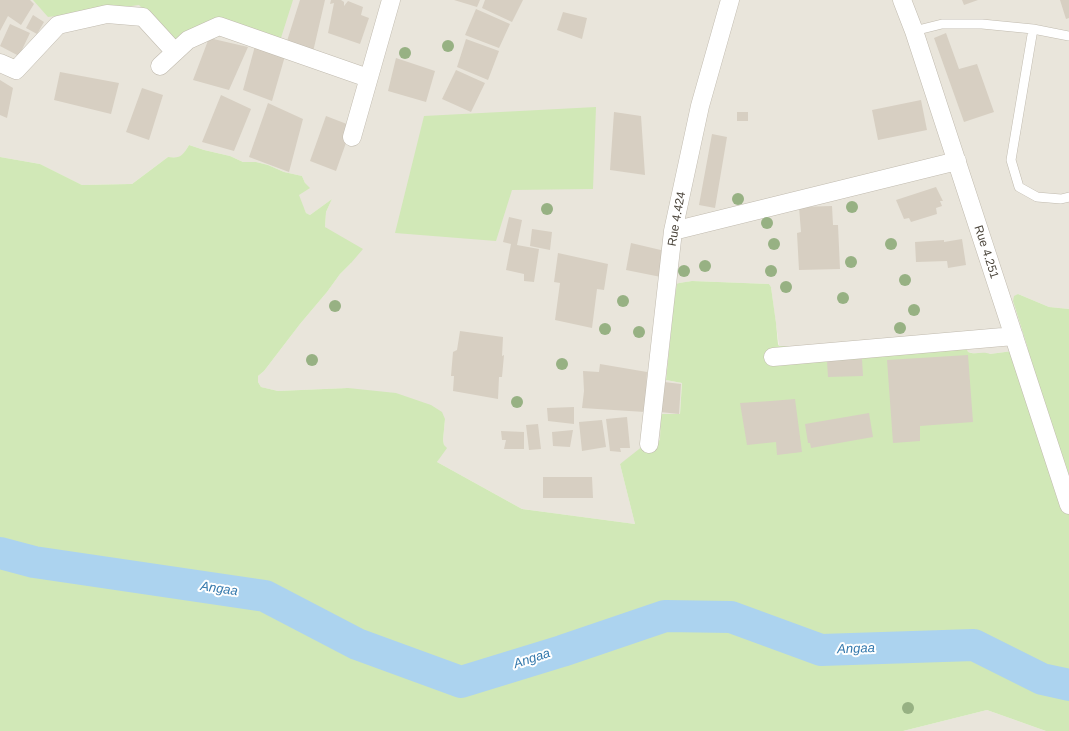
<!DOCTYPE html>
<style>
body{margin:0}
canvas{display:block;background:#f6f3ec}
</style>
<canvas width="1069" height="731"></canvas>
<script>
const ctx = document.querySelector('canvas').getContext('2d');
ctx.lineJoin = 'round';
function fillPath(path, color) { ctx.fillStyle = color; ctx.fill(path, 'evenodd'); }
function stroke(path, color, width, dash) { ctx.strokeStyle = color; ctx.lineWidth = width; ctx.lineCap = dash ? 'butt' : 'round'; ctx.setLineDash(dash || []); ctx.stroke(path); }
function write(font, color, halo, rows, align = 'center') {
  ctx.font = font + ' Helvetica,sans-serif'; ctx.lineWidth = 4; ctx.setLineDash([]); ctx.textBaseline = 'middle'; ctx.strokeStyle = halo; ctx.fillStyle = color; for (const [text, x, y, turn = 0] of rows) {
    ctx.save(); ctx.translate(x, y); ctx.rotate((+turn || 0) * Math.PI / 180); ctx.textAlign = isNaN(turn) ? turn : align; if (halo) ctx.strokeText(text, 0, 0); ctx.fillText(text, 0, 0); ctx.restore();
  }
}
fillPath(new Path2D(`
 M0,0H1069V309L1049,307L1018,294L1013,301L1028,349L990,354L987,353H972L968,352L966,347L779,346L771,287L769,284L692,281L679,283L672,324L666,380L682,383L680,414H661V440L653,442L620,464L635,524L522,509L437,462L444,445L443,440L445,419L348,388L278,391L261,387L258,382V376L264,371L300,324L327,292L340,274L351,263L325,227L326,212L332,199L310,215L306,213L298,195L305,183L302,176L284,172L268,165L256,162H243L230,156L204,150L189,145L183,155L177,158L168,157L132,184L82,185L40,164L0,157Z
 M987,710L1046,731H903Z`), '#e9e5db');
fillPath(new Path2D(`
 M33,0H293L280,41L222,18L174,40L139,5L48,17Z
 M596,107L593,189L512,190L496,241L395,233L424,116Z
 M189,145L204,150L230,156L243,162H256L268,165L284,172L302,176L305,183L310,188L299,195L306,213L310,215L332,199L326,212L325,227L363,249L351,263L340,274L327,292L300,324L264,371L258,376V382L261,387L278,391L348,388L396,393L431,405L442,412L445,419L443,440L444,445L447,448L437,462L522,509L635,524L620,464L643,446L660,440L661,414H680L682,383L666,380L674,302L677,284L679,283L692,281L769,284L771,287L776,323L778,344L779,346L966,347L968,352C975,355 983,351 990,354L1028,349L1013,301L1014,296L1018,294L1049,307L1069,309V731H1046L987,710L903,731H0V157L40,164L82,185L132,184L168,157C181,159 183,155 189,145Z`), '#d1e8b7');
stroke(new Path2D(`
 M0,553L34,562L265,596L357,644L461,682L562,651L665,616L731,617L821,650L974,645L1042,679L1069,685`), '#acd3ef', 32);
fillPath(new Path2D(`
 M0,0H30L34,4L21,25L8,16L0,31Z
 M300,0H325L313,52L287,41Z
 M331,0H341L344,2V6L348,1L363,7L361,15L369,18L360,44L328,33L334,3L330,4Z
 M454,0H480L477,7Z
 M485,0H523L512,22L482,8Z
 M962,0H978L964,5Z
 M1060,0H1069V18L1066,19Z
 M476,9L510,24L499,48L465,35Z
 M563,12L587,18L582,39L557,30Z
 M33,15L44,22L37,34L26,28Z
 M10,24L30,33L19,56L0,46Z
 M946,33L959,69L977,64L994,112L964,122L934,38Z
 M209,38L248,47L229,90L193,80Z
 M466,39L499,51L488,80L457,67Z
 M255,46L285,56L272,101L243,90Z
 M396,58L435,71L426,102L388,91Z
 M456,70L485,83L471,112L442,99Z
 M60,72L119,83L111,114L54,100Z
 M0,80L13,88L7,118L0,115Z
 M142,88L163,95L149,140L126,132Z
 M221,95L251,109L234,151L202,142Z
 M921,100L927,130L878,140L872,110Z
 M268,103L303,119L289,172L249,157Z
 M614,112L641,116L645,175L610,170Z
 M737,112H748V121H737Z
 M326,116L352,126L336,171L310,161Z
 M712,134L727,137L715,208L699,205Z
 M936,187L943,201H940L942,206L936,208L937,214L911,222L909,218L904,219L896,200Z
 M832,206L833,225H838L840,269L799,270L797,233L801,232L799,207Z
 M509,217L522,220L517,245L539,249L534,282L524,281V274L506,270L511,244L503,242Z
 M532,229L552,232L550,250L530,246Z
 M962,239L966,265L948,268L947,261L916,262L915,242L944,240V242Z
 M631,243L665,251L661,277L626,270Z
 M558,253L608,264L604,290L597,289L592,328L555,320L560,283L554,282Z
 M460,331L503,337L502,356L504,355L502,377H499L498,399L453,391L454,376H451L453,352L457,350Z
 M968,355L973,422L920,426V441L893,443L887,360Z
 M862,359L863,376L828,377L827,361Z
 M600,364L647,372L645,412L582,408L584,391L583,371L599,372Z
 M664,382L681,384L679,414L660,412Z
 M795,399L802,452L777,455L776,442L747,445L740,403L771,401Z
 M574,407V424L548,421L547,408Z
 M869,413L873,437L811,448L810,443H808L805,424Z
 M627,417L630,448H620L621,452L610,451L606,419Z
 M602,420L606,447L582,451L579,422Z
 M538,424L541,449L529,450L526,425Z
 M573,430L570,447L553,446L552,432Z
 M501,431L524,432V449H504L506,440H502Z
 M543,477H592L593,498H543Z`), '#d7cfc2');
const lane = new Path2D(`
 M1033,29L1011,160L1019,187L1037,197L1061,199L1069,197
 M914,31L942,24H982L1033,29L1069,36`);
const street = new Path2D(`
 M902,0L914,31L1069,505
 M0,63L16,70L58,25L107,14L143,17L175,52
 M160,66L188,40L219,26L368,78
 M352,137L391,0
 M673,231L957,161
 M773,357L1014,336
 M649,444L673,231L700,106L730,0`);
stroke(lane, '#c1bbaf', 10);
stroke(street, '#c1bbaf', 19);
stroke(lane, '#fff', 9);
stroke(street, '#fff', 18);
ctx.fillStyle = '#97b183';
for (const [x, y] of [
 [448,46],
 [405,53],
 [738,199],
 [852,207],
 [547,209],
 [767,223],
 [774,244],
 [891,244],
 [851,262],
 [705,266],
 [684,271],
 [771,271],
 [905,280],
 [786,287],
 [843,298],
 [623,301],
 [335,306],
 [914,310],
 [900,328],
 [605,329],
 [639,332],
 [312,360],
 [562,364],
 [517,402],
 [908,708]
]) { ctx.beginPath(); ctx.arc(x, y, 6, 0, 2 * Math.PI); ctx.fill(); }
write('12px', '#4a443a', '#fff', [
 ["Rue 4.424",677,219,-80],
 ["Rue 4.251",986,252,72]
]);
write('italic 13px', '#3378ac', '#fff', [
 ["Angaa",219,589,8],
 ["Angaa",856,649,-2],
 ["Angaa",532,659,-18]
]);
</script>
